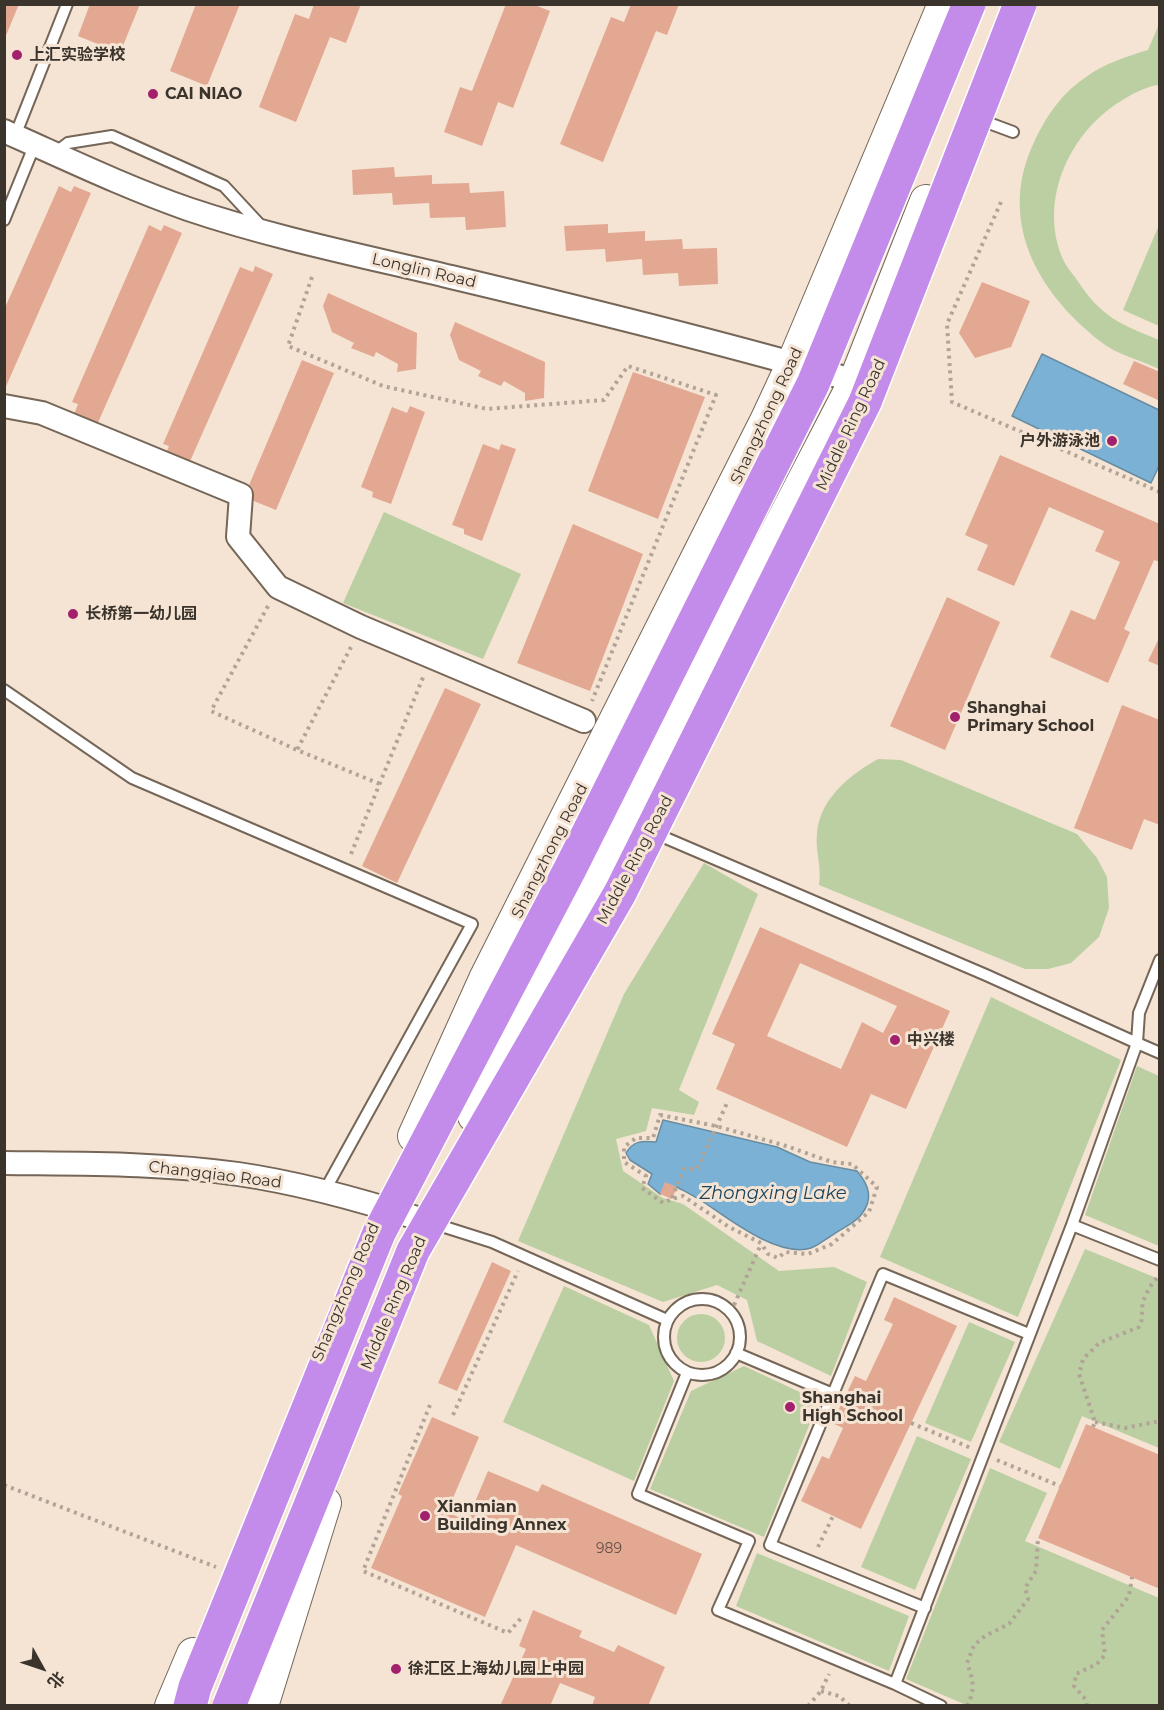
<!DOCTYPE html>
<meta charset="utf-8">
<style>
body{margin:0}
#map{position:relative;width:1164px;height:1710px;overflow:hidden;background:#f5e4d3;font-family:Montserrat,"Noto Sans SC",sans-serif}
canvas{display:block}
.frame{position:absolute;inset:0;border:6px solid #3a342d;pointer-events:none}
.north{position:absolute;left:12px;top:1638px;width:60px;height:60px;-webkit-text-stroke:4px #f5e4d3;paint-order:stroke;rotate:130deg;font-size:16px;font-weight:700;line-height:24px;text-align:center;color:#3a342d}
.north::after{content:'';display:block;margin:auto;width:21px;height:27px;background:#3a342d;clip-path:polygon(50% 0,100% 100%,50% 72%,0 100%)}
</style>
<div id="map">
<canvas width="1164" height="1710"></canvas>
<div class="frame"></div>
<div class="north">北</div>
</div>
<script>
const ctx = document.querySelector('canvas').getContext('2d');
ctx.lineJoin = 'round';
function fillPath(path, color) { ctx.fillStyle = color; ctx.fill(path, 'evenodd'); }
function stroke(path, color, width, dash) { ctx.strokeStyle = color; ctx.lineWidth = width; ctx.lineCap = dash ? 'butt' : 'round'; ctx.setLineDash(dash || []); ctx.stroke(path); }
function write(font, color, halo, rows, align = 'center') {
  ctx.font = font + ' Montserrat,"Noto Sans SC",sans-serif'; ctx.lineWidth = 6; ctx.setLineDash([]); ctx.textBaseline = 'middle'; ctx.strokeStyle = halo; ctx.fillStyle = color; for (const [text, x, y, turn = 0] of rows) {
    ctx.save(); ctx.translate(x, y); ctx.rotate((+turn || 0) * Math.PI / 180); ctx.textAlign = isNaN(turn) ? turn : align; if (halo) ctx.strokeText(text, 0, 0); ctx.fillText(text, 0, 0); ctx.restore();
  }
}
fillPath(new Path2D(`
 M1159,24V85C1148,86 1136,92 1126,98C1072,128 1038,197 1062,257C1065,265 1072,273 1077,280C1101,317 1120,324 1159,340V369C1142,361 1116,354 1101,342C1037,292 996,220 1035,140C1047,115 1062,93 1086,77C1103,64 1128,56 1148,50Z
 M1159,225L1160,326H1159L1123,310Z
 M384,512L521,574L483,659L343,603Z
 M878,759L901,760L1077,834L1097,858L1107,877L1109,908L1099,937L1071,963L1048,969H1025L819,885C822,865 815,852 817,833C820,798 851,774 878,759Z
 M704,863L758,894L679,1090L699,1102L694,1115L652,1108L646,1131L616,1139L623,1171L663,1198L683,1204L779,1271L834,1267L867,1282L831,1376L757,1341L747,1300L717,1285L663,1302L518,1241L624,994Z
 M991,997L1121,1060L1018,1317L880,1257Z
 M1137,1066L1159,1076V1246L1085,1215Z
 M1085,1249L1159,1279V1448L1082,1416L1060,1469L999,1442Z
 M564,1286L649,1325L674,1381L634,1481L503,1422Z
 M677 1338a24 24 0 1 1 48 0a24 24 0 1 1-48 0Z
 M969,1322L1015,1342L971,1442L925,1423Z
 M744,1366L819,1401L764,1537L650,1489L691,1391Z
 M917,1436L971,1459L915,1590L861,1567Z
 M990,1468L1047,1493L1025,1541L1159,1598V1705H966L906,1679Z
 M757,1553L909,1616L889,1671L736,1606Z`), '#bbcfa2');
const water = new Path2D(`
 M1042,354L1159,410V466L1151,483L1012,416Z
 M663,1120L777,1147L810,1162L857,1171C869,1185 874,1199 861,1215C854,1224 840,1229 831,1236C824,1240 819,1245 811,1248C779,1258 730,1220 705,1203C696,1197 686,1192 677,1187L660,1194L648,1184L652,1174L630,1160L626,1153C634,1140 642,1141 656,1142Z`);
fillPath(water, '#7bb1d4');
stroke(water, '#688ca2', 1.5);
fillPath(new Path2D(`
 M4,4H19L5,38H4Z
 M90,4H140L120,53L78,36Z
 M196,4H240L207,86L170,71Z
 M314,4H361L346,43L330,37L296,122L259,107L295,14L309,19Z
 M506,4H532L550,11L513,108L498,102L482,146L444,132L460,87L472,91Z
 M631,4H679L667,35L656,31L603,162L560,144L611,17L624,22Z
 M394,167L395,177L432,175V184L469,183L470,193L504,191L506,227L466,230L465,217L430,218L429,203L393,205L392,193L353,195L352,170Z
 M59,186L71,192L74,186L91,193L4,391V310Z
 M608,224V233L645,231V241L682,239L683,249L717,248L718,284L679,286L678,273L643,275L642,259L606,262L605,249L566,251L564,226Z
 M149,225L161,231L164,225L182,233L96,427L73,417L78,404L72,402Z
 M255,266L273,274L187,468L164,458L169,446L163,444L240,267L253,272Z
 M982,282L1030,301L1011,347L975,358L959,333Z
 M328,293L417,333L416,369L397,372L398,364L376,352L374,357L351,348L354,343L332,332L323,306Z
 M455,322L545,362L544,398L525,401V393L504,381L501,386L478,376L481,371L459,360L450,335Z
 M302,360L334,373L276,510L244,497Z
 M1134,361L1160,372V401L1123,384Z
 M633,372L705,397L658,519L588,491Z
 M410,406L425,412L391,504L372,497L373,492L361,487L392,407L407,413Z
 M483,444L499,450L501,444L516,449L482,541L464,534V529L452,525Z
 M1000,455L1160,524V562L1154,560L1124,629L1130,632L1108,683L1050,657L1071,610L1095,620L1120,562L1095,551L1104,531L1049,507L1014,586L977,570L988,545L965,535Z
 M573,524L643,554L590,691L517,663Z
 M947,597L1000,622L945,750L890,726Z
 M1160,636V666L1148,661Z
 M445,688L481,704L397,883L362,866Z
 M1122,705L1160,720V825L1144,819L1132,850L1074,828Z
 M760,927L950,1011L906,1109L871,1094L847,1147L716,1089L735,1044L712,1034ZM800,963L897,1006L883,1033L862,1022L841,1069L767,1036Z
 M665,1182L677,1187L672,1199L660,1194Z
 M492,1262L511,1271L457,1391L438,1383Z
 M894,1297L957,1326L861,1529L801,1501L822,1456L829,1459L843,1428L832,1423L855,1376L866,1381L893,1324L884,1320Z
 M432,1417L479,1437L447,1512L467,1521L488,1471L538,1492L542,1484L702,1554L676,1615L516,1545L485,1617L371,1568L402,1496L398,1494Z
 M1086,1424L1160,1455V1589L1038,1538Z
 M533,1610L582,1631L579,1637L614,1652L618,1645L665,1667L648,1706H592L595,1697L560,1683L550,1706H500L526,1649L519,1646Z`), '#e3a892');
const service = new Path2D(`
 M978,119L1013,132
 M15,136L67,4
 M55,153L68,143L112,136L224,186L262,227
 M4,220L35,144
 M4,690L132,778L472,924L324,1192
 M654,833L986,975L1137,1043L1139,1013L1160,960
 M432,1223L492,1242L667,1320
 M1072,1225L1160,1260
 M664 1337a38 38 0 1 1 76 0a38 38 0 1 1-76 0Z
 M736,1353L833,1394
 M687,1373L638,1494L749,1541L718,1610L895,1684L941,1706
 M925,1608L770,1545L883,1274L1029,1334
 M895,1684L1072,1225L1137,1043L1160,1053`);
const minor = new Path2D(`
 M4,131C65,158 125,187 188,209C274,238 363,256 451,277C586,309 721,342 855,381
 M4,406L42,413L241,495L238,537L278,587L361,627L584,721
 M4,1163C82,1164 161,1163 238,1174C300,1183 361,1200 420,1219`);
const secondary = new Path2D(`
 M474,1116L855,381L926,201
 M414,1136L485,979L767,419L793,363L944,4
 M171,1706L193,1654
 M262,1706L325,1503`);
stroke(service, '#756657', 14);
stroke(minor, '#756657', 26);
stroke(secondary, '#756657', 34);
stroke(new Path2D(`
 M1001,202L947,324L952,402L1160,492
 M312,277L288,346L383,386L487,409L604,400L628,366L716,395L592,701
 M268,606L211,711L297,750
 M351,647L297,750L380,784
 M351,854L424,675
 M660,1115L716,1126L783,1145L832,1162L852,1164L877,1187L869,1212L832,1244L808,1254L785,1252L778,1258L768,1254L761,1243L729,1227L683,1196L672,1199L663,1203L642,1188L646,1176L624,1162V1147L636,1138H653Z
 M672,1198L684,1169H697L727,1103
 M731,1312L761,1244
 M430,1405L363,1571L508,1633L523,1616
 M453,1415L518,1271
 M1095,1422L1125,1428L1160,1421
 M911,1423L971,1448
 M1093,1427L1095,1422L1079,1374L1083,1359L1099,1343L1139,1327C1144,1319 1141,1311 1143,1302C1146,1293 1152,1282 1159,1276
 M997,1460L1060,1486
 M4,1485L216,1567
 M818,1547L833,1516
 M821,1691L839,1696L850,1706
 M808,1706L821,1691L829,1674
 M967,1706C976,1689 973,1680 967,1663L974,1645L985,1636L1009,1624L1028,1599L1025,1588L1036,1571L1038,1538
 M1087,1706L1086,1700L1074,1686L1076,1674L1097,1664L1105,1655L1102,1630L1129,1596L1132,1577`), '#b1a497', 4, [3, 4.5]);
stroke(service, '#fff', 10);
stroke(minor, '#fff', 22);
stroke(secondary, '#fff', 32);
const trunkBridge = new Path2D(`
 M190,1706L195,1687L379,1233L570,869L813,384L969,4
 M229,1706L413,1251L620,893L865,402L1020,4`);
stroke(trunkBridge, '#fff', 36, []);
stroke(trunkBridge, '#c48cea', 33);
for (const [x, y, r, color] of [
 [17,55,6,"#a3206d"],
 [153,94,6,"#a3206d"],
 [1112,441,6,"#a3206d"],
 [73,614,6,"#a3206d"],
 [955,717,6,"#a3206d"],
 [895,1040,6,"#a3206d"],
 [790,1407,6,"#a3206d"],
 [425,1516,6,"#a3206d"],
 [396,1669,6,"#a3206d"]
]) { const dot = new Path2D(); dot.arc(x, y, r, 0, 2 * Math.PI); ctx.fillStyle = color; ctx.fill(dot); stroke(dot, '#f5e4d3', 2); }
write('14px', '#645146', null, [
 ["989",609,1549]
]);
write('bold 16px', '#3a342d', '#f5e4d3', [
 ["上汇实验学校",29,55],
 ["CAI NIAO",165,94],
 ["户外游泳池",1100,441,"right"],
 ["长桥第一幼儿园",85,614],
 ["Shanghai",967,708],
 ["Primary School",967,726],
 ["中兴楼",907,1040],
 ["Shanghai",802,1398],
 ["High School",802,1416],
 ["Xianmian",437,1507],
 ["Building Annex",437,1525],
 ["徐汇区上海幼儿园上中园",408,1669]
], 'left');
write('16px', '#3a342d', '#f5e4d3', [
 ["Longlin Road",424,271,13],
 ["Shangzhong Road",767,416,-65],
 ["Middle Ring Road",851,425,-65],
 ["Shangzhong Road",550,851,-63],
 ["Middle Ring Road",635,860,-62],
 ["Changqiao Road",215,1175,7],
 ["Shangzhong Road",346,1292,-67],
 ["Middle Ring Road",394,1303,-67]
]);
write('italic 18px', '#1a445d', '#f5e4d3', [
 ["Zhongxing Lake",773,1194]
]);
</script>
